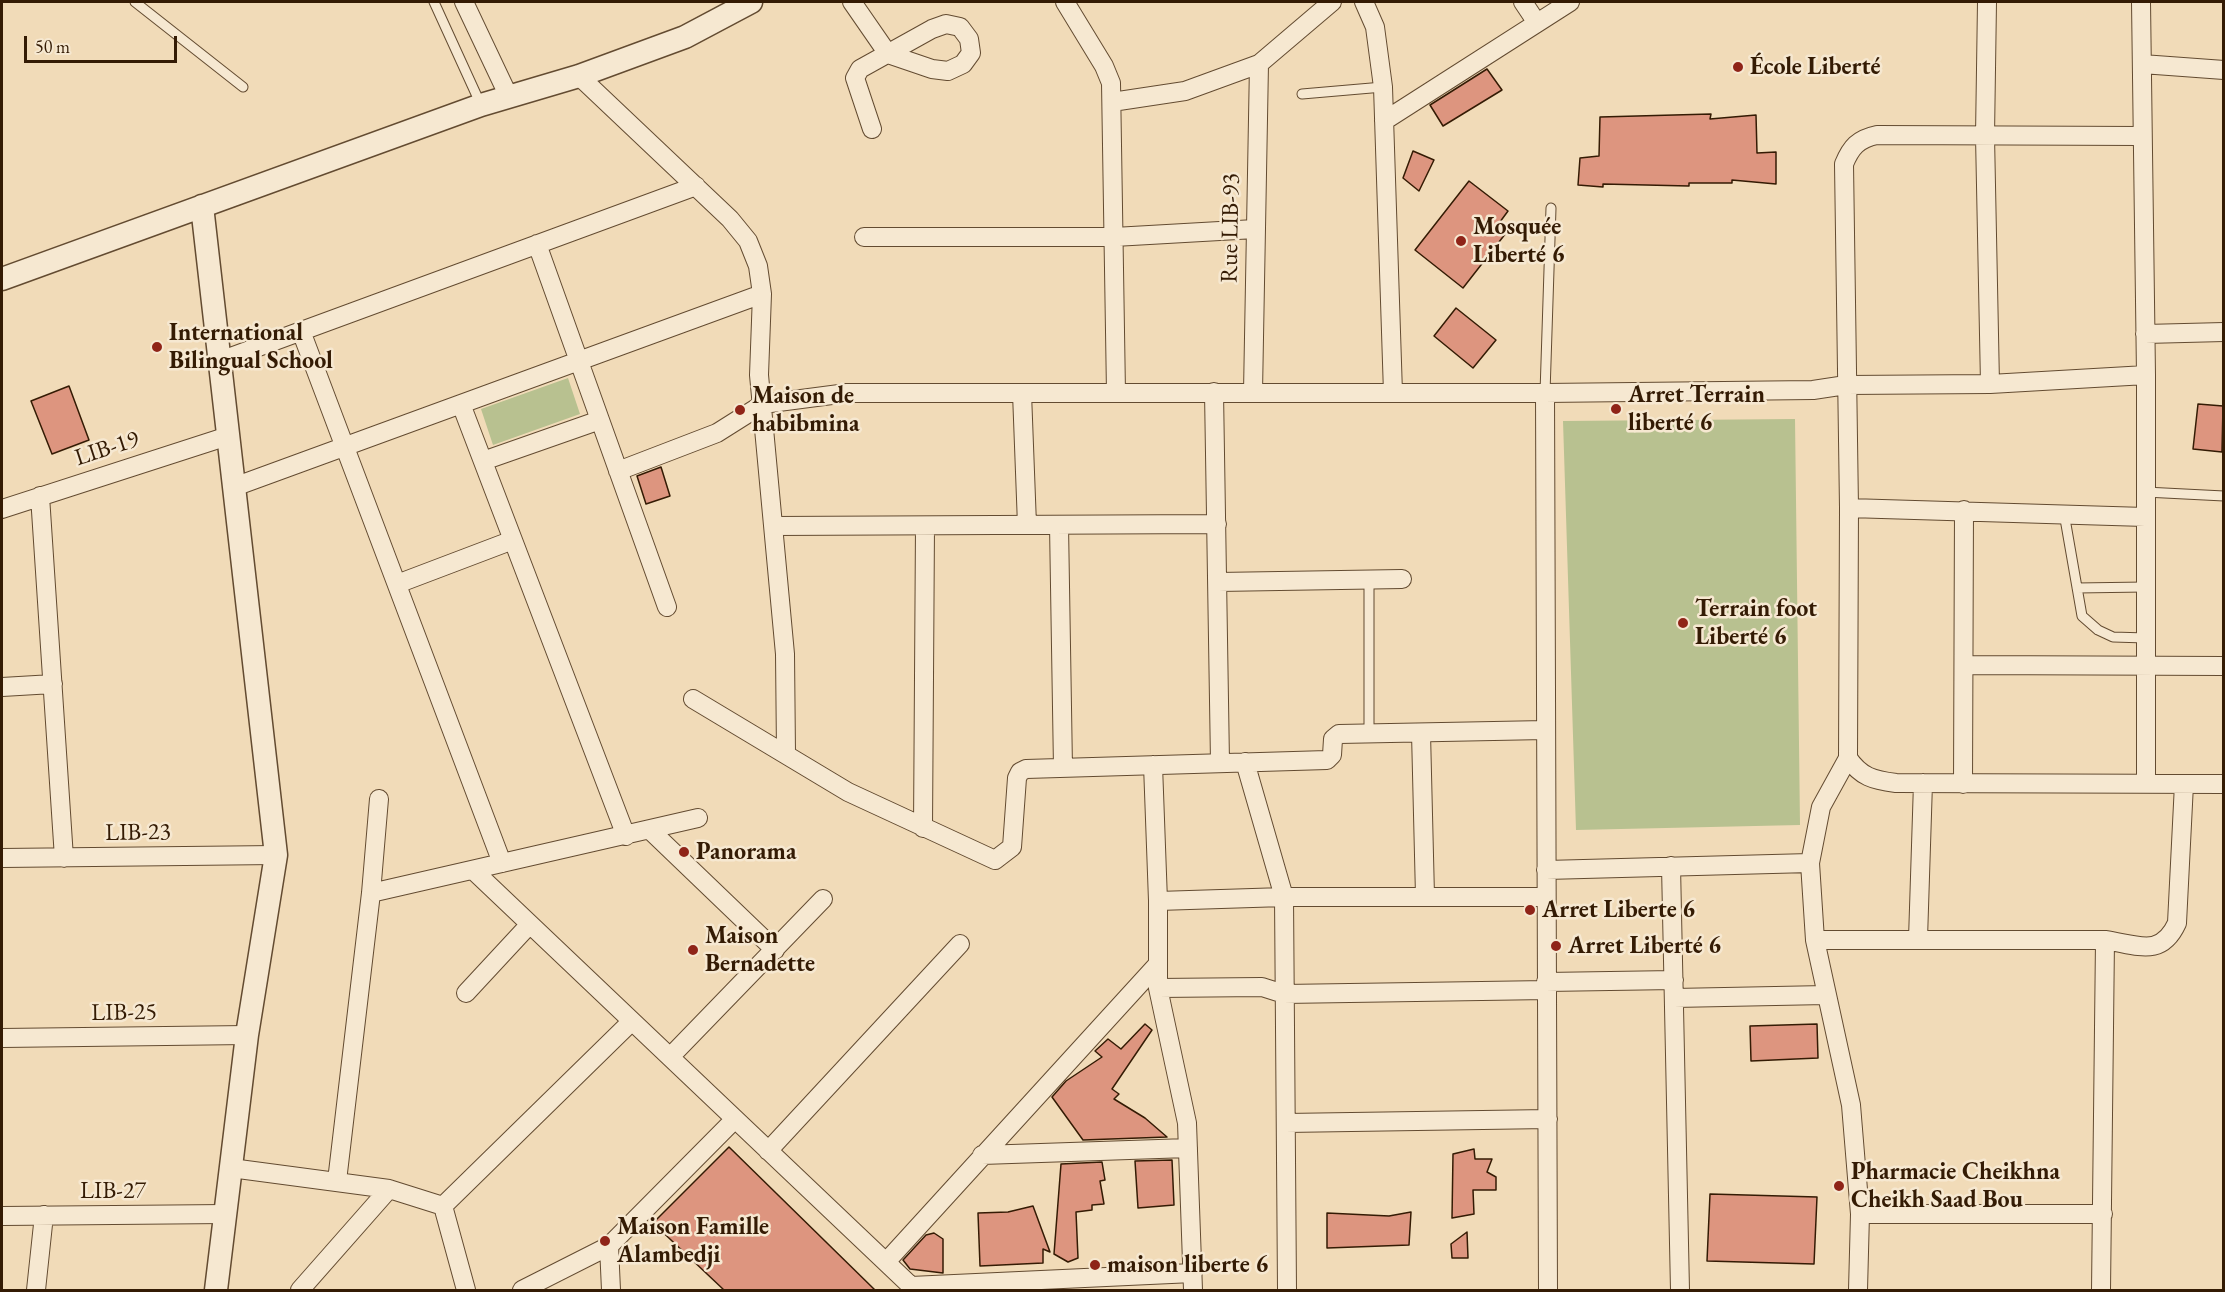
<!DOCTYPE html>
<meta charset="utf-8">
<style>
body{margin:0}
#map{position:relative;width:2225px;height:1292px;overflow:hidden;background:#f1dbb8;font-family:"EB Garamond",serif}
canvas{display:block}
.frame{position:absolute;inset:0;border:3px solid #341b04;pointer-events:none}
.scale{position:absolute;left:24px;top:36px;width:153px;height:27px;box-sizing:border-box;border:3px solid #341b04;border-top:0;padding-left:8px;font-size:18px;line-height:21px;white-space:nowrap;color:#341b04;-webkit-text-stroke:4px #f6e8d1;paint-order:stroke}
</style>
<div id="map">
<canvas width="2225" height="1292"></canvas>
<div class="frame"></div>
<div class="scale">50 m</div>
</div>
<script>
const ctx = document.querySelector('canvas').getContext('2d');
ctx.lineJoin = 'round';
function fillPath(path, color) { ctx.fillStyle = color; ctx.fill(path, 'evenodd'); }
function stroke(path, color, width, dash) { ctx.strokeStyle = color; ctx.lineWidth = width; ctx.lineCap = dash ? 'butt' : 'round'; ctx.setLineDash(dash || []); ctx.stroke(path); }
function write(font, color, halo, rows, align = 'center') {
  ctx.font = font + ' "EB Garamond",serif'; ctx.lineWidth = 5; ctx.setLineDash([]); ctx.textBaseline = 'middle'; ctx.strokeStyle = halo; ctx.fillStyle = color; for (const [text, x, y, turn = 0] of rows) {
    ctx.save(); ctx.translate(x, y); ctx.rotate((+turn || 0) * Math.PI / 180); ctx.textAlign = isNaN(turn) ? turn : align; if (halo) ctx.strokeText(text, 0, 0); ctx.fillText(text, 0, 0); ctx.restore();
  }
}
fillPath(new Path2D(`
 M568,378L580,414L493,445L481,409Z
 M1795,419L1800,825L1576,830L1563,421Z`), '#b8c190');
const building = new Path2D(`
 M1487,69L1502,90L1443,126L1430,105Z
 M1711,114L1710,119L1756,115L1757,153L1776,152V184L1732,180V183H1689V186L1603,184V187L1578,185L1580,158L1599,156L1600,117Z
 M1413,151L1434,160L1419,191L1403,178Z
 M1469,181L1508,211L1497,226L1506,233L1463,288L1415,250Z
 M1456,308L1496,340L1473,368L1434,336Z
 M69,386L89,440L52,454L31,401Z
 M2198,404L2223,406L2222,452L2193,449Z
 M661,467L670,496L646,504L637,476Z
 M1145,1024L1152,1030L1112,1089L1119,1094L1114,1099L1145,1118L1167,1137L1083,1140L1052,1097L1066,1081L1102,1057L1095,1051L1108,1039L1121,1049Z
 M1817,1024L1818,1058L1751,1061L1750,1026Z
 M729,1147L875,1290H724L653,1223Z
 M1474,1149L1475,1159H1492L1487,1172L1496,1177V1190H1473L1474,1214L1452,1218L1453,1154Z
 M1172,1160L1174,1205L1138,1208L1135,1161Z
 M1102,1162L1105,1180L1100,1181L1104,1204L1092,1205V1210L1076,1212L1078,1258L1068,1262L1054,1254L1061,1164Z
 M1710,1194L1817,1197L1814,1264L1707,1261Z
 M1033,1206L1050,1252L1043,1249V1263L980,1266L978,1213L1008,1212Z
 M1411,1212L1409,1245L1327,1248V1213L1389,1216Z
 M1467,1232L1468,1258H1452L1451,1244Z
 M934,1233L943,1239V1273L910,1269L903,1260L926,1235Z`);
fillPath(building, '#dd957f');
stroke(building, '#341b04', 1.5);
const service = new Path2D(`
 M135,2L243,87
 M434,2L481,105
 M1302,94L1383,87
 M1545,393L1551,208
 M2145,492L2224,496
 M2064,513L2082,616L2098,630L2113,637L2146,638
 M1369,580V734
 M2077,588L2145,587`);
const minor = new Path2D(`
 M464,2L509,97
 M852,2L888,54L932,69L948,71L963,64L971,53L969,39L960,27L946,24L932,29L860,69L855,78L872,129
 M1065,2L1104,66L1111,83L1116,393
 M1364,2L1375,27L1383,87L1393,393
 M1523,2L1537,23
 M1987,2L1985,136L1990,384
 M2141,2L2146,375V784
 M2142,64L2224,70
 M579,76L730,219L748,241L758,266L762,294L759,375L785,654L786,753
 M1112,102L1185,91L1259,64L1332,2
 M1384,121L1570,2
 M2141,136L1877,135C1858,139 1851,147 1844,164L1849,508L1848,758C1861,777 1873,780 1896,783L2224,784
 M864,237H1114L1255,229
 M537,244L667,607
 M301,331L502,863
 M2145,334L2224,332
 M220,361L696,186
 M1214,392L1220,762
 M1253,392L1259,64
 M1022,393L1027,525
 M1545,393L1548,1290
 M461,404L626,836
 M483,461L600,420
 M618,471L717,433L763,404L847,393H1545L1813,390L1846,385L1990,384L2146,375
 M234,487L762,294
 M40,496L64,858
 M1849,508L2145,517
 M2,509L228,436
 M1059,525L1063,768
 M774,526L1217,524
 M1218,582L1402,579
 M397,584L513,540
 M1964,665L2224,666
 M2,687L53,684
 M693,699L848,792L995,860L1012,847L1017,778L1020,772L1026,769L1327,760L1332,755L1333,739L1339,734L1545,730
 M1421,733L1425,896
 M1848,758L1821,807L1810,863L1815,940L1851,1105L1860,1214
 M1245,762L1284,897L1287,1290
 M1153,765L1158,901V988L1187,1123L1193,1290
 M1963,784L1964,510
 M923,828L925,526
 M650,830L775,950
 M2,858L276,855
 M1671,866L1680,1290
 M473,870L911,1286V1290
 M1546,870L1810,863
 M371,893L698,818
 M1158,901L1284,897H1546
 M1918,939L1923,783
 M1815,940H2105
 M1546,982L1674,980
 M1158,988L1262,987L1284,994L1547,990
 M466,993L530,924
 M1674,998L1826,995
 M2,1038L247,1035
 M670,1057L823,899
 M1286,1123L1548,1119
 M768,1151L960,944
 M982,1155L1188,1148
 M231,1168L389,1189L443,1206
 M337,1181L371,893L379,799
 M443,1206L632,1021
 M443,1206L466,1290
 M2,1216L226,1214
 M886,1262L1157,965
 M911,1286L1193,1273
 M36,1290L44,1215
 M300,1290L389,1189
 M522,1290L609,1246
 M611,1290L609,1246L735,1119
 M1858,1290L1860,1214H2103
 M2101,1290L2105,940C2138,945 2161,958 2177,923L2184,784`);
const tertiary = new Path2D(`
 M202,206L276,855L247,1035L216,1290
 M2,279L481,105L579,76L685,37L751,2`);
stroke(service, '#634b31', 11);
stroke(minor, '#634b31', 20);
stroke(tertiary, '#634b31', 25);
stroke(service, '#f6e8d1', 9);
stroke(minor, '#f6e8d1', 18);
stroke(tertiary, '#f6e8d1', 22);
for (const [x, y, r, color] of [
 [1738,67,6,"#8f2418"],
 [1461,241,6,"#8f2418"],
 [157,347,6,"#8f2418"],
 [1616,409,6,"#8f2418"],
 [740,410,6,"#8f2418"],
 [1683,623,6,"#8f2418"],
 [684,852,6,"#8f2418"],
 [1530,910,6,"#8f2418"],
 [1556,946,6,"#8f2418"],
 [693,950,6,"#8f2418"],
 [1839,1186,6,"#8f2418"],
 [605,1241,6,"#8f2418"],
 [1095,1265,6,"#8f2418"]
]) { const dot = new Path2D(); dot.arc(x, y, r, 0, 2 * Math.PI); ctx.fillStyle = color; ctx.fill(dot); stroke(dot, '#f6e8d1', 2); }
write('bold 24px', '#341b04', '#f6e8d1', [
 ["École Liberté",1750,67],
 ["Mosquée",1473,227],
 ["Liberté 6",1473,255],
 ["International",169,333],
 ["Bilingual School",169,361],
 ["Arret Terrain",1628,395],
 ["liberté 6",1628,423],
 ["Maison de",752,396],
 ["habibmina",752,424],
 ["Terrain foot",1695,609],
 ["Liberté 6",1695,637],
 ["Panorama",696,852],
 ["Arret Liberte 6",1542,910],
 ["Maison",705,936],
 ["Bernadette",705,964],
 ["Arret Liberté 6",1568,946],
 ["Pharmacie Cheikhna",1851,1172],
 ["Cheikh Saad Bou",1851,1200],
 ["Maison Famille",617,1227],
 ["Alambedji",617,1255],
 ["maison liberte 6",1107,1265]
], 'left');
write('24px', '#341b04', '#f6e8d1', [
 ["Rue LIB-93",1231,228,-89],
 ["LIB-19",107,449,-18],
 ["LIB-23",138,833,-1],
 ["LIB-25",124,1013,-1],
 ["LIB-27",113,1191]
]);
</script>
